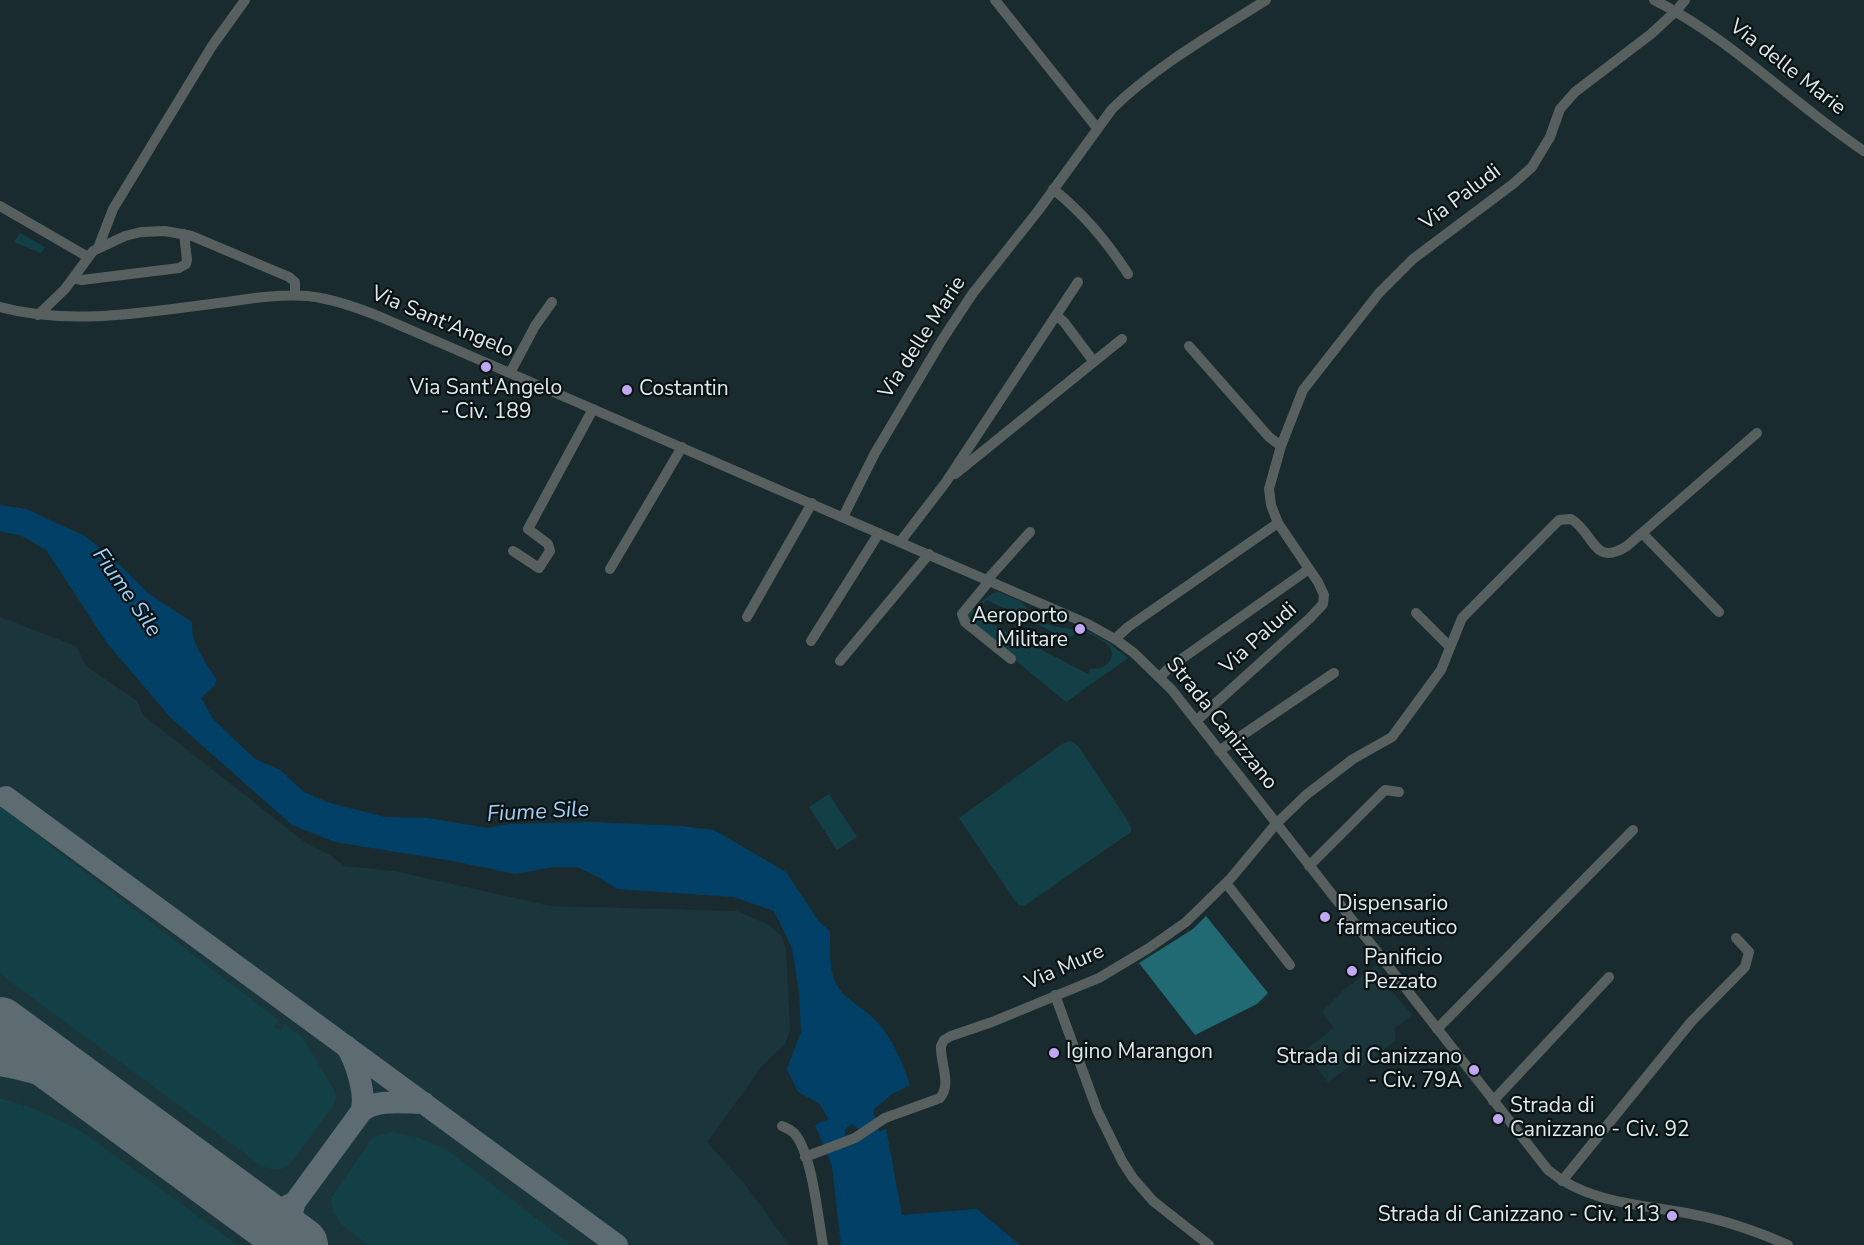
<!DOCTYPE html>
<style>
body{margin:0}
canvas{display:block;background:#192b2e}
</style>
<canvas width="1864" height="1245"></canvas>
<script>
const ctx = document.querySelector('canvas').getContext('2d');
ctx.lineJoin = 'round';
function fillPath(path, color) { ctx.fillStyle = color; ctx.fill(path, 'evenodd'); }
function stroke(path, color, width, dash) { ctx.strokeStyle = color; ctx.lineWidth = width; ctx.lineCap = dash ? 'butt' : 'round'; ctx.setLineDash(dash || []); ctx.stroke(path); }
function write(font, color, halo, rows, align = 'center') {
  ctx.font = font + ' "Nunito Sans",sans-serif'; ctx.lineWidth = 4.5; ctx.setLineDash([]); ctx.textBaseline = 'middle'; ctx.strokeStyle = halo; ctx.fillStyle = color; for (const [text, x, y, turn = 0] of rows) {
    ctx.save(); ctx.translate(x, y); ctx.rotate((+turn || 0) * Math.PI / 180); ctx.textAlign = isNaN(turn) ? turn : align; if (halo) ctx.strokeText(text, 0, 0); ctx.fillText(text, 0, 0); ctx.restore();
  }
}
fillPath(new Path2D(`
 M0,617L76,646L86,666L137,701L143,715L307,844L330,855L344,866L394,871L550,906L737,911L769,925L782,937L786,950L790,1030L785,1044L762,1066L707,1142L746,1186L789,1245H0Z
 M1376,965L1383,977L1381,979L1412,1015L1395,1028V1041L1362,1066L1357,1061L1328,1082L1304,1051L1334,1028L1322,1012L1345,989Z`), '#1a363a');
fillPath(new Path2D(`
 M20,233L45,247L41,253L14,242Z
 M999,592L1020,601L1036,618L1052,626L1089,632L1109,643L1128,658L1066,702L969,622L966,618L969,610L977,609L975,615L1088,674L1091,668C1105,672 1118,657 1109,646C1103,639 1088,633 1079,631C1072,633 1067,644 1060,643L1063,637L987,600L983,604L982,601L994,593Z
 M1070,741L1078,746L1127,820L1131,828V832L1024,906L1018,905L959,818L1062,744Z
 M829,794L857,837L837,850L809,807Z
 M0,803L2,808L278,1020L274,1027L280,1031L285,1024L302,1037L333,1088L336,1097L333,1106L289,1165L278,1170L263,1167L0,974Z
 M0,1098L30,1107L78,1129L238,1245H0Z
 M392,1132L416,1137L446,1149L571,1245H368L341,1224L333,1211L331,1198L373,1137Z`), '#124046');
fillPath(new Path2D(`
 M1206,916L1268,993L1257,1004L1195,1035L1139,963L1193,929Z`), '#226a73');
fillPath(new Path2D(`
 M0,505L26,509L85,536L120,565L149,594L192,622C191,644 205,661 216,679L215,685L201,698L213,719L255,759L280,770L304,792L330,803L385,817L428,818L487,828L509,824L593,822L681,826L714,830L786,872L817,919L830,932C830,947 829,968 835,982C842,997 860,1006 872,1017C891,1034 902,1061 910,1085L892,1094L873,1110L879,1132L886,1129L902,1215L977,1209L1020,1245H841L832,1166L815,1125L828,1119L820,1104L798,1092L787,1069L801,1032L799,992L792,948L774,911L734,897L617,889L600,878L577,867H553L515,874L458,862L335,842L292,825L171,718L107,643L46,550L22,536L0,531ZM852,1124L860,1130V1141L847,1147L845,1129Z`), '#004066');
stroke(new Path2D(`
 M6,797L617,1245
 M346,1046C356,1060 367,1096 361,1112
 M0,1065C47,1073 77,1087 117,1111
 M255,1212H276L295,1202
 M300,1245C293,1230 289,1218 295,1202L361,1112C376,1098 405,1103 424,1103`), '#5d6c70', 22);
stroke(new Path2D(`
 M0,1025L300,1245`), '#5d6c70', 56);
stroke(new Path2D(`
 M995,0L1097,128
 M1654,0C1732,39 1792,103 1864,151
 M1053,189C1082,212 1108,243 1128,274
 M0,206L88,257
 M98,248L113,209L212,46L245,0
 M73,278L82,280L179,268L186,264L187,260L184,234
 M0,307C75,327 151,311 227,302C253,298 281,294 308,296C334,299 359,308 383,318L1088,624L1115,639L1134,653L1172,690L1548,1170C1590,1205 1645,1204 1696,1215C1728,1221 1758,1232 1788,1245
 M38,315L65,289L93,251L125,236L141,232L165,231L192,236L289,277L295,282V295
 M1056,315L1064,322L1094,362
 M1189,346L1269,437L1281,446
 M510,373L535,326L552,302
 M955,474L1122,339
 M843,517L875,453L942,340L973,293L1038,211L1112,109C1154,67 1216,32 1266,0
 M1642,533L1719,612
 M900,542L946,482L1078,282
 M513,551L539,568L550,551L548,544L528,529L593,409
 M610,569L682,447
 M1416,613L1450,647
 M747,617L812,503
 M1115,639L1128,627L1278,523
 M811,641L879,533
 M1011,659L965,622L962,614L986,585L987,580L1030,532
 M840,661L929,554
 M1160,677L1170,667L1309,569
 M1196,721L1310,618L1323,604L1324,595L1318,582L1278,523L1271,505L1269,489L1281,446L1303,390L1379,293L1413,259L1513,184L1532,167L1550,137L1560,109L1575,92L1651,34L1676,11L1685,0
 M1219,751L1334,673
 M1309,866L1385,790L1399,792
 M1226,883L1290,965
 M1055,995L1097,1110L1122,1161L1133,1178L1153,1201L1209,1245
 M1437,1029L1633,830
 M1493,1101L1609,977
 M782,1126C786,1128 790,1129 794,1133C812,1152 818,1218 823,1245
 M805,1157L855,1138L885,1118L940,1098C952,1084 940,1063 941,1046L944,1040L951,1036L992,1022L1099,978L1149,948L1186,922L1231,878L1276,824L1306,795L1353,759L1392,737L1441,670L1462,618L1559,520L1571,519C1594,532 1593,568 1627,546L1757,433
 M1562,1181L1691,1022L1745,967L1749,952L1736,938`), '#57605f', 10);
for (const [x, y, r, color] of [
 [486,367,6,"#c1a8f3"],
 [627,390,6,"#c1a8f3"],
 [1080,629,6,"#c1a8f3"],
 [1325,917,6,"#c1a8f3"],
 [1352,971,6,"#c1a8f3"],
 [1054,1053,6,"#c1a8f3"],
 [1474,1070,6,"#c1a8f3"],
 [1498,1119,6,"#c1a8f3"],
 [1672,1216,6,"#c1a8f3"]
]) { const dot = new Path2D(); dot.arc(x, y, r, 0, 2 * Math.PI); ctx.fillStyle = color; ctx.fill(dot); stroke(dot, '#0a1213', 2); }
write('21px', '#dfeaec', '#0a1213', [
 ["Via delle Marie",1787,68,38],
 ["Via Paludi",1461,198,-37],
 ["Via Sant'Angelo",442,323,23],
 ["Via delle Marie",923,338,-57],
 ["Via Paludi",1259,639,-42],
 ["Strada Canizzano",1221,724,51],
 ["Via Mure",1065,968,-24]
]);
write('21px', '#dfeaec', '#0a1213', [
 ["Via Sant'Angelo",486,389,"center"],
 ["- Civ. 189",486,413,"center"],
 ["Costantin",639,390],
 ["Aeroporto",1068,617,"right"],
 ["Militare",1068,641,"right"],
 ["Dispensario",1337,905],
 ["farmaceutico",1337,929],
 ["Panificio",1364,959],
 ["Pezzato",1364,983],
 ["Igino Marangon",1066,1053],
 ["Strada di Canizzano",1462,1058,"right"],
 ["- Civ. 79A",1462,1082,"right"],
 ["Strada di",1510,1107],
 ["Canizzano - Civ. 92",1510,1131],
 ["Strada di Canizzano - Civ. 113",1660,1216,"right"]
], 'left');
write('italic 22px', '#a2cff5', '#0a1213', [
 ["Fiume Sile",126,593,55],
 ["Fiume Sile",538,813,-3]
]);
</script>
